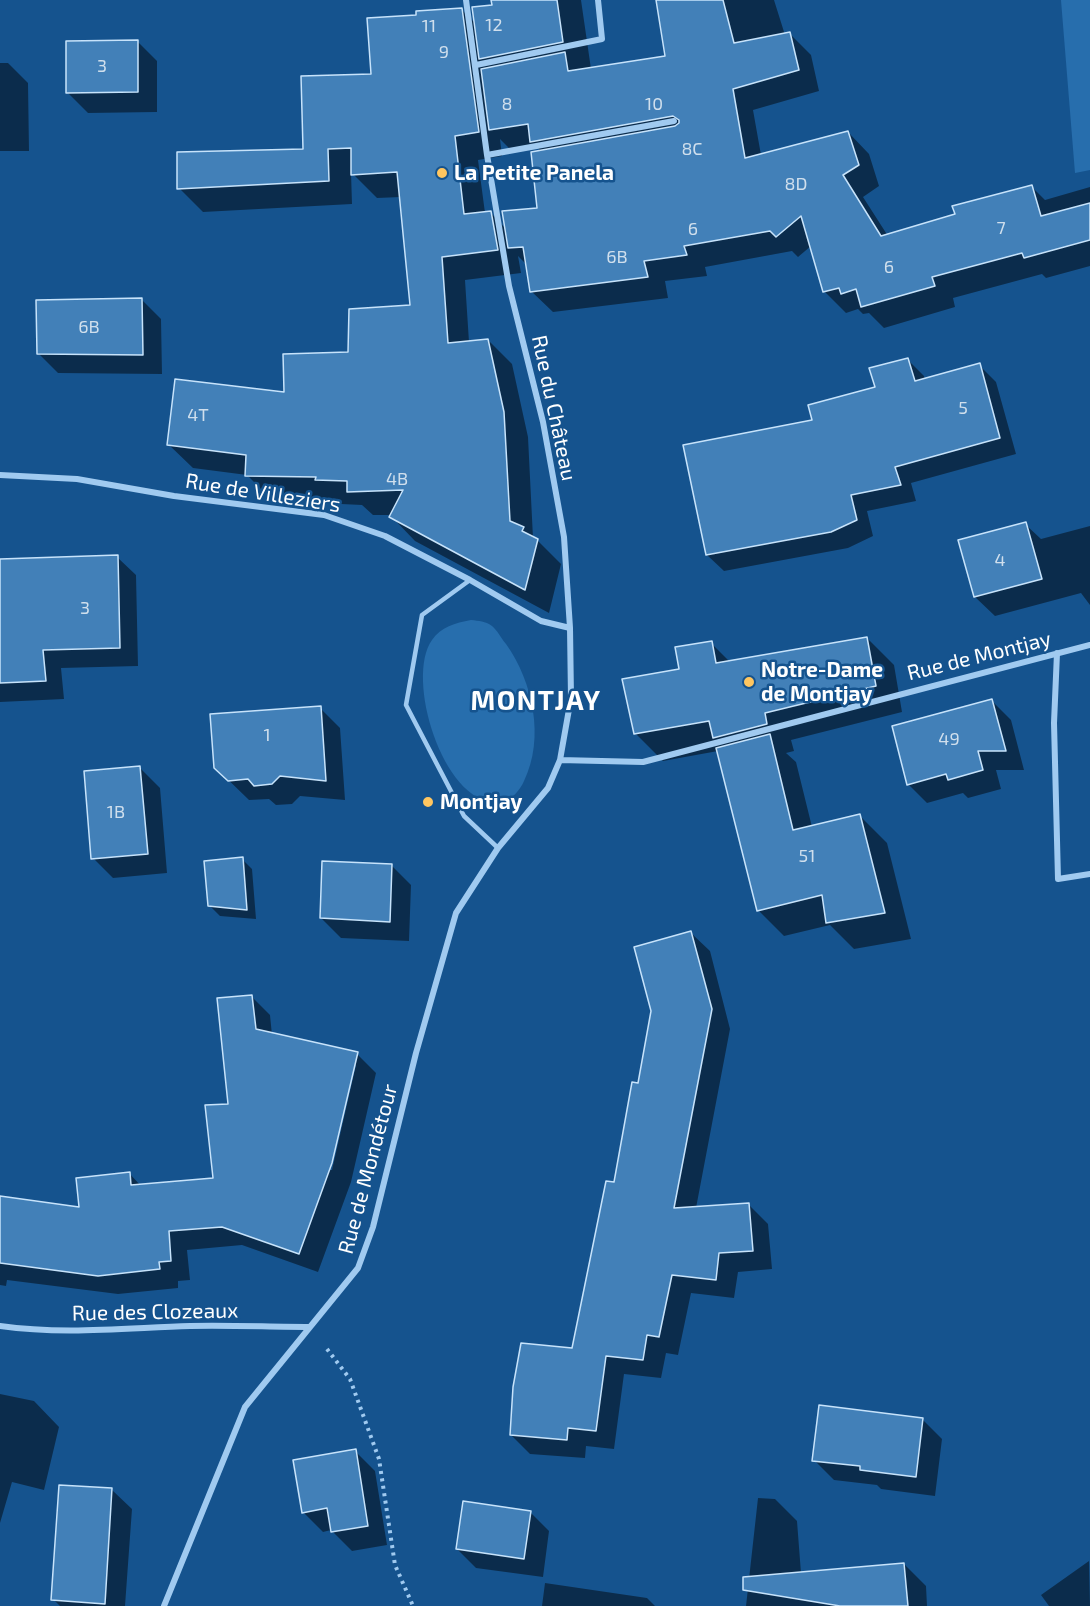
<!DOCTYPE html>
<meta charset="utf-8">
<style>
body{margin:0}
canvas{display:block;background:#15538e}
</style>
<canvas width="1090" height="1606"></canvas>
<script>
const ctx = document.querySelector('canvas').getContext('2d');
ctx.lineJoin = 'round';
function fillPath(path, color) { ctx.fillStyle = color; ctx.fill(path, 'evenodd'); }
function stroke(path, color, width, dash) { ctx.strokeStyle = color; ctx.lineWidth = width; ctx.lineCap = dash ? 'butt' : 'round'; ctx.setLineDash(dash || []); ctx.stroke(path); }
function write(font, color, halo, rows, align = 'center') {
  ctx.font = font + ' "Exo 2",sans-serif'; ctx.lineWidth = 5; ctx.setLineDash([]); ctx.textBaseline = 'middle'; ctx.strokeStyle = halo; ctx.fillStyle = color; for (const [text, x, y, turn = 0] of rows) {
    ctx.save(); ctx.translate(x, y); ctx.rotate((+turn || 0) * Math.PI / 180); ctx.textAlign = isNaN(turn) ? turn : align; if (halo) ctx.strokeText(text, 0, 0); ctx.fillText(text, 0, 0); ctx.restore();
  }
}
fillPath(new Path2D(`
 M1061,0H1090V170L1075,173Z
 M471,620C479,621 485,621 492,626C497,630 501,638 506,644C533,682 545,738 524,781C520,790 512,800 501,802C445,810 404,679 432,640C441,627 455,623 471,620Z`), '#276ead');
fillPath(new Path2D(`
 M492,0H581L591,69L667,57L657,0H774L785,35L790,34L811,55L819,91L753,110L761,155L848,132L869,154L879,186L863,197L888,236L956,215L1032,187L1045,200L1090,187V266L1046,278L1042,274L953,298L955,307L884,328L869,313L863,314L858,309L846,313L825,292L811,246L798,257L792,251L705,267L707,276L665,281L668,298L553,312L531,291L528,266L518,256L521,273L465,280L469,342L488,340L512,364L528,437L533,538L537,540L561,564L549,613L415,541L391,516L392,515H373L362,505L341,504L337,500L271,499L247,475L193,468L168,444L285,394L349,354L412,306L401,197L377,198L351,172L352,204L203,212L179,188L305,150L372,75L418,17L461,9L476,24L493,6ZM500,139L512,151L537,147L542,152L539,209L506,229L491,213H485L478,160L502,156Z
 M137,41L157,61V112L88,113L68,93Z
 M0,63H8L28,83L29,151H0Z
 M141,299L161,319L162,374L58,373L38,353Z
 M908,360L924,376L925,380L979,365L996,382L1016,454L911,483L916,501L867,511L873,536L848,548L724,571L707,555L813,421L877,388Z
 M1025,524L1041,539L1090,526V605L1081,593L995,616L975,597Z
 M117,557L136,575L138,666L61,668L64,699L0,702V625Z
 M867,638L894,665L902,712L791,740L794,751L786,753L796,762L812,827L860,816L887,843L911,939L854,949L830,925L784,936L758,910L718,751L663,761L636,734L681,670L711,643L730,662Z
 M992,701L1011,720L1024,770H996L1001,789L968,798L963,793L927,803L908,784Z
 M320,708L340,728L345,800L300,796L292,804L276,805L269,799L249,800L215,767Z
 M140,768L160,788L167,873L113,878L93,858Z
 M242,859L252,869L256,919L220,916L210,906Z
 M391,865L411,885L409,941L341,938L321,918Z
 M691,933L710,951L730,1029L696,1208L749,1205L768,1224L772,1269L738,1272L734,1298L691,1293L678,1355L666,1353L661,1378L624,1374L614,1449L586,1446L585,1458L530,1454L511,1435L574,1350L639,1085Z
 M251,996L270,1015L272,1035L357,1054L376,1073L351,1182L318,1272L242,1245L187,1250L190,1280L178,1281V1288L118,1294L7,1280L6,1286L0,1285V1198L81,1209L129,1173L141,1186L214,1179ZM353,1065H356L332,1170H329Z
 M0,1394L34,1401L59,1427L44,1490L12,1482L0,1523Z
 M922,1419L942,1439L935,1496L881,1489L877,1485L834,1480L814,1460Z
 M355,1451L375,1471L387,1545L352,1551L331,1530L323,1532L303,1512Z
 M112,1490L132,1509L125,1606H60L53,1599Z
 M758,1498L775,1499L797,1521L801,1573L904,1564L926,1586L927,1606H746Z
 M530,1512L549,1531L543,1577L476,1568L457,1549Z
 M1089,1561L1090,1606H1049L1041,1595Z
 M545,1583L647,1598L655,1606H542Z`), '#0007');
const building = new Path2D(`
 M491,0H557L563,42L479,59L472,7L492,5Z
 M656,0H723L734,43L790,32L799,70L733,89L745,158L848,131L859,165L843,175L881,236L955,214L952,206L1032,185L1041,216L1090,203V240L1024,258L1022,253L932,277L935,286L861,307L856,289L841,294L839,288L823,292L801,216L776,237L770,231L684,246L687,255L644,261L648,277L530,292L523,247L508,248L502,211L537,208L531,152L675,126L679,123V120L673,116L530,142L528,124L489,130L481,69L565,52L568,71L665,56Z
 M462,8L479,132L455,136L464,214L491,211L498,250L442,257L448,343L488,339L504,412L510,521L524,527L522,531L538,539L525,590L389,517L403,490L347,492V481L315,480L316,477L245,476L246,455L167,445L175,379L284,392L283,354L348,352L349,309L410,305L397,172L351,175V148L328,149L329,181L177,189V152L303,149L301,76L371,74L367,18L416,15V11Z
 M138,40V92L66,93V41Z
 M142,298L143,355L37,354L36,300Z
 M908,358L915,381L980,363L1000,438L895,467L901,485L851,495L857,520L831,532L706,555L683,445L812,420L808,405L875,387L869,368Z
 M1026,522L1042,579L974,597L958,540Z
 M118,555L120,648L43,650L46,681L0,683V559Z
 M867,637L876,686L765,713L767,724L713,738L709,721L634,734L622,679L679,669L675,647L712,641L716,663Z
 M992,699L1006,751H978L983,770L948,780L946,774L907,785L892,726Z
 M321,706L326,781L280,776L272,784L254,786L248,779L228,781L214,768L210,714Z
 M770,734L793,830L860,814L885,913L826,923L822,895L757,911L716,748Z
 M140,766L148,854L91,859L84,771Z
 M243,857L247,910L208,906L204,861Z
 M322,861L392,864L390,922L320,918Z
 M691,931L712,1009L674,1208L749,1203L753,1251L719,1253L716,1280L672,1275L659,1337L647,1335L643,1360L606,1356L596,1431L568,1428L567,1440L510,1435L513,1387L521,1343L572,1348L606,1181L614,1182L632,1082L638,1083L651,1011L634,947Z
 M252,995L256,1029L358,1052L332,1163L299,1254L222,1227L169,1231L171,1261L159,1262L160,1269L98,1276L0,1263V1196L79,1207L76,1178L130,1172L131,1185L213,1178L205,1105L228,1104L217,998Z
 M819,1405L923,1418L916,1477L860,1470V1466L812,1461Z
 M356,1449L368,1526L331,1532L327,1508L302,1513L293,1460Z
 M59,1485L112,1488L105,1604L51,1600Z
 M463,1501L531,1511L524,1559L456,1549Z
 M904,1563L908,1606H840L743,1590V1577Z`);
fillPath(building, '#4280b8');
stroke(building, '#c7e3fb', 1.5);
stroke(new Path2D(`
 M327,1349L350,1379L379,1459L395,1565L413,1606`), '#a0caf0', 4, [3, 4.5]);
stroke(new Path2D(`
 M470,580L422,615L406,705L464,816L498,848`), '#a0caf0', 4.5);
stroke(new Path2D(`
 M476,65L602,39L598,0
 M487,155L674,121
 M0,475L77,479L174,496L324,515L385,536L470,580L541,621L570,628
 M1057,653L1054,723L1058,879L1090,874
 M560,760L643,762L1090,645
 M0,1326C63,1335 126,1328 190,1326C230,1325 270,1327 310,1327
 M164,1606L245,1407L358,1268L373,1227L416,1053L456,913L498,848L548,788L560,760L571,698L570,628L564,537L543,422L509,286L487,155L466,0`), '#a0caf0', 6);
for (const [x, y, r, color] of [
 [442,173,6,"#ffc660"],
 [749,682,6,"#ffc660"],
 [428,802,6,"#ffc660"]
]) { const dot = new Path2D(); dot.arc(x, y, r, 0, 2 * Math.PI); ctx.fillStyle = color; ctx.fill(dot); stroke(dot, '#15538e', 2); }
write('18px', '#d0dfed', null, [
 ["12",494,25],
 ["11",429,26],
 ["9",444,52],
 ["3",102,66],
 ["8",507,104],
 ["10",654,104],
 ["8C",692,149],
 ["8D",796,184],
 ["7",1001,228],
 ["6",693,229],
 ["6B",617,257],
 ["6",889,267],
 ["6B",89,327],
 ["5",963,408],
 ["4T",198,415],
 ["4B",397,479],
 ["4",1000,560],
 ["3",85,608],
 ["1",267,735],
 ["49",949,739],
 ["1B",116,812],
 ["51",807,856]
]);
write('bold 21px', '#fff', '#15538e', [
 ["La Petite Panela",454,173],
 ["Notre-Dame",761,670],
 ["de Montjay",761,694],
 ["Montjay",440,802]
], 'left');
write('21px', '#fff', '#15538e', [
 ["Rue du Château",554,408,78],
 ["Rue de Villeziers",263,493,9],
 ["Rue de Montjay",979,656,-14],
 ["Rue de Mondétour",368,1169,-75],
 ["Rue des Clozeaux",155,1312,-1]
]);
ctx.letterSpacing = '1.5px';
write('bold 27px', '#fff', '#15538e', [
 ["MONTJAY",536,701]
]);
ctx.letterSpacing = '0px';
</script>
